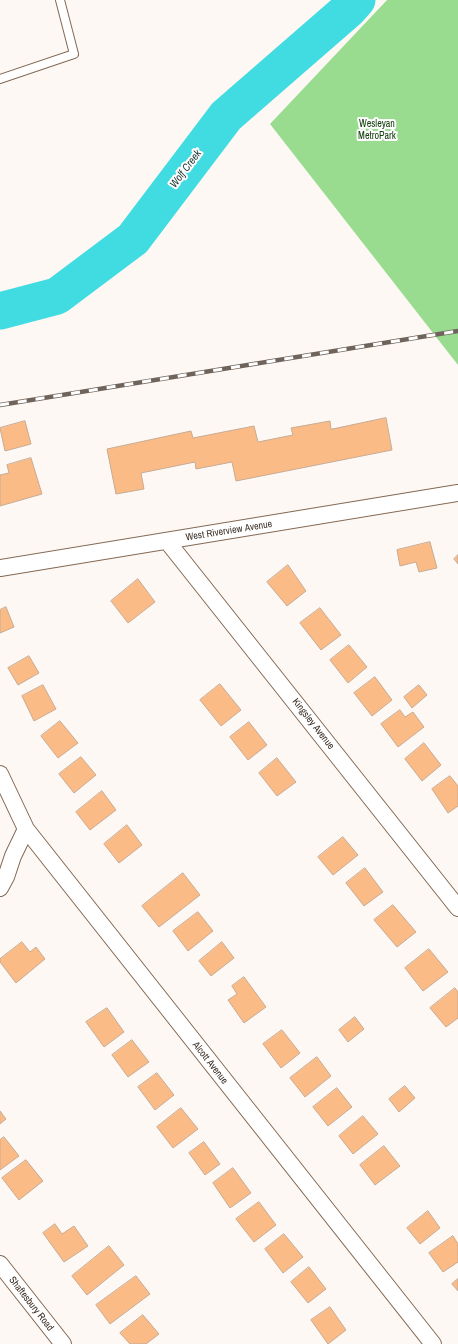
<!DOCTYPE html>
<style>
body{margin:0}
canvas{display:block;background:#fef8f4}
</style>
<canvas width="458" height="1344"></canvas>
<script>
const ctx = document.querySelector('canvas').getContext('2d');
ctx.lineJoin = 'round';
function fillPath(path, color) { ctx.fillStyle = color; ctx.fill(path, 'evenodd'); }
function stroke(path, color, width, dash) { ctx.strokeStyle = color; ctx.lineWidth = width; ctx.lineCap = dash ? 'butt' : 'round'; ctx.setLineDash(dash || []); ctx.stroke(path); }
function write(font, color, halo, rows, align = 'center') {
  ctx.font = font + ' "Archivo Narrow",sans-serif'; ctx.lineWidth = 4; ctx.setLineDash([]); ctx.textBaseline = 'middle'; ctx.strokeStyle = halo; ctx.fillStyle = color; for (const [text, x, y, turn = 0] of rows) {
    ctx.save(); ctx.translate(x, y); ctx.rotate((+turn || 0) * Math.PI / 180); ctx.textAlign = isNaN(turn) ? turn : align; if (halo) ctx.strokeText(text, 0, 0); ctx.fillText(text, 0, 0); ctx.restore();
  }
}
fillPath(new Path2D(`
 M387,0H458V365L270,124Z`), '#99dc90');
stroke(new Path2D(`
 M0,311L57,296L133,239L226,116L349,9L357,0`), '#41dce1', 37);
const building = new Path2D(`
 M386,418L392,450L236,481L232,462L196,469L195,462L141,473L144,489L116,494L107,449L191,431L193,438L254,426L258,442L293,435L291,428L330,421L331,429Z
 M25,421L31,444L5,451L0,428Z
 M31,458L42,494L0,506V475L9,473L7,465Z
 M430,542L437,568L419,572L416,562L400,566L397,550Z
 M458,555V564L454,559Z
 M288,565L306,591L287,606L267,582Z
 M138,579L155,602L128,623L111,601Z
 M6,607L14,627L0,633V610Z
 M320,608L341,635L321,650L300,623Z
 M349,645L367,667L348,683L330,660Z
 M29,656L39,673L18,685L8,668Z
 M375,677L392,700L372,716L354,693Z
 M220,684L241,710L221,726L200,700Z
 M43,685L56,709L34,721L22,696Z
 M419,685L427,695L412,708L404,697Z
 M400,710L405,717L413,712L424,727L398,747L381,724Z
 M60,721L78,743L58,758L41,736Z
 M249,722L267,745L248,760L230,737Z
 M424,743L441,765L422,781L405,759Z
 M81,757L96,775L74,793L59,774Z
 M277,758L296,782L277,796L259,773Z
 M450,776L458,786V806L448,813L432,789Z
 M102,791L116,810L90,830L76,812Z
 M127,825L142,845L119,863L104,844Z
 M343,837L358,855L333,875L318,857Z
 M365,868L383,892L364,906L346,883Z
 M183,873L200,895L159,927L142,906Z
 M393,905L416,932L397,947L374,920Z
 M198,912L213,931L188,951L173,931Z
 M22,942L30,952L36,947L45,959L16,983L0,962V959Z
 M222,942L234,958L211,976L199,961Z
 M429,949L448,972L423,991L405,968Z
 M244,977L266,1007L244,1023L228,1000L237,994L232,986Z
 M455,988L458,992V1018L446,1027L430,1008Z
 M107,1008L124,1032L104,1047L86,1022Z
 M355,1017L364,1029L348,1042L339,1030Z
 M282,1030L300,1053L281,1068L263,1044Z
 M132,1040L149,1062L128,1077L112,1055Z
 M317,1057L331,1076L305,1097L290,1078Z
 M157,1073L174,1095L155,1110L138,1087Z
 M405,1086L415,1098L399,1112L389,1099Z
 M337,1088L352,1107L328,1126L313,1107Z
 M181,1108L198,1129L173,1148L157,1127Z
 M0,1111L6,1119L0,1124Z
 M363,1116L378,1134L353,1154L339,1136Z
 M4,1137L19,1156L0,1170V1140Z
 M204,1142L220,1164L205,1175L189,1153Z
 M384,1146L400,1166L375,1185L360,1165Z
 M26,1160L43,1181L19,1200L2,1178Z
 M233,1168L251,1193L230,1208L213,1183Z
 M259,1202L276,1225L254,1242L236,1219Z
 M428,1211L440,1228L420,1244L407,1228Z
 M55,1224L62,1234L74,1226L88,1246L64,1262L43,1233Z
 M284,1234L303,1257L283,1273L265,1249Z
 M453,1236L458,1244V1262L443,1272L429,1253Z
 M109,1246L124,1265L87,1295L72,1276Z
 M309,1267L326,1289L308,1303L291,1282Z
 M136,1276L150,1294L110,1324L96,1305Z
 M458,1279V1291L452,1284Z
 M330,1307L346,1330L328,1344L311,1320Z
 M143,1315L159,1334L146,1344H130L120,1333Z`);
fillPath(building, '#fabb87');
stroke(building, '#c7ab94', 1);
const service = new Path2D(`
 M0,79L74,54L60,0`);
const minor = new Path2D(`
 M167,541L458,908
 M0,568L458,493
 M0,774L26,829L433,1344
 M0,888L6,877L13,856L26,829
 M0,1264L63,1344`);
stroke(service, '#836954', 10);
stroke(minor, '#836954', 18);
stroke(service, '#fff', 8);
stroke(minor, '#fff', 16);
const rail = new Path2D(`
 M0,405L458,331`);
stroke(rail, '#6e645c', 4.5);
stroke(rail, '#fff', 3, [9]);
write('10px', '#14400e', '#fff', [
 ["Wesleyan",377,124],
 ["MetroPark",377,136]
]);
write('10px', '#3d3128', '#fff', [
 ["West Riverview Avenue",229,531,-9],
 ["Kingsley Avenue",313,724,52],
 ["Alcott Avenue",210,1063,52],
 ["Shaftesbury Road",31,1304,52]
]);
write('italic 11px', '#274041', '#fff', [
 ["Wolf Creek",186,169,-53]
]);
</script>
